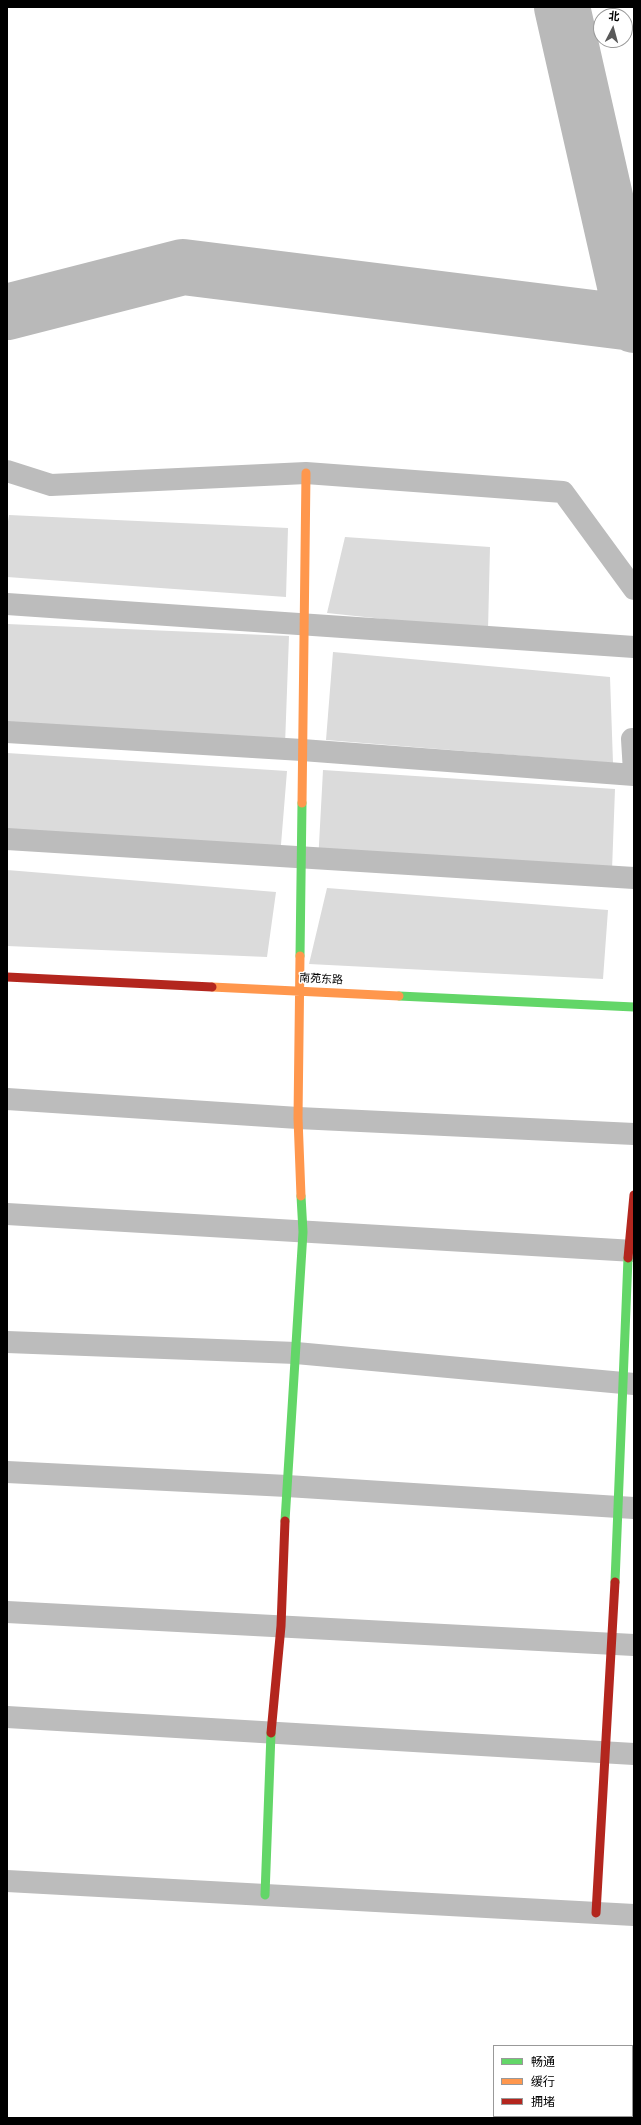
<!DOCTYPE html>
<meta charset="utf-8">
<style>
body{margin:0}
#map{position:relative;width:641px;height:2125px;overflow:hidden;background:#fff;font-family:"Source Sans 3","Noto Sans SC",sans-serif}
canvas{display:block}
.frame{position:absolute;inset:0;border:8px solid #000;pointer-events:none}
.legend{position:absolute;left:493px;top:2045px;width:140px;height:72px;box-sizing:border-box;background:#fff;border:1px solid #999;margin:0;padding:5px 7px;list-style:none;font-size:12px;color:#000}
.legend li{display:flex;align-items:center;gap:8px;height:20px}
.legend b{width:20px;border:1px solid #999}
.north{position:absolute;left:593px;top:8px;width:40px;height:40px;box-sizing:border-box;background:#fff;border:1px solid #999;border-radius:50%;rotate:6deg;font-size:11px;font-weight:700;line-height:16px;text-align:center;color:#000}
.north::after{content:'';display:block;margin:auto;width:14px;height:18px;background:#595959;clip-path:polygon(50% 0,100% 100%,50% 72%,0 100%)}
</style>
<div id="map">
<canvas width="641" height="2125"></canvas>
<div class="frame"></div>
<ul class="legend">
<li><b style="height:5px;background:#63d668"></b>畅通</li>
<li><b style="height:5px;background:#ff974d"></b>缓行</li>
<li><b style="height:5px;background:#b3261e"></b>拥堵</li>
</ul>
<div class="north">北</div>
</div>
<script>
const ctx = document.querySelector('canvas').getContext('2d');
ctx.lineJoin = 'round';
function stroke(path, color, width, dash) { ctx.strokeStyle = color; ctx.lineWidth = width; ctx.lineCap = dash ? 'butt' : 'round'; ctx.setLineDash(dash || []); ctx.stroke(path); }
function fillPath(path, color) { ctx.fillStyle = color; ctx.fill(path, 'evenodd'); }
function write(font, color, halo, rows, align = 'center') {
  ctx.font = font + ' "Source Sans 3","Noto Sans SC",sans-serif'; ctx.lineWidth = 3; ctx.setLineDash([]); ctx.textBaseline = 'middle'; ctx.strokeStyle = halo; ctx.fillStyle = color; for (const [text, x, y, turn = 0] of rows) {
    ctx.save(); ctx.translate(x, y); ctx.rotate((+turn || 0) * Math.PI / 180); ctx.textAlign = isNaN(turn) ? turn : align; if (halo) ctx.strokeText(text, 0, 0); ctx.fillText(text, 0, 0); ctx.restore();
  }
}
stroke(new Path2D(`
 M562,7L634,325
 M7,312L183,267L633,323`), '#b9b9b9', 56);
fillPath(new Path2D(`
 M9,515L288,528L286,597L7,577V528Z
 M345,537L490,547L488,630L327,613Z
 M7,624L289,636L285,745L7,725Z
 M333,652L610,677L613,763L326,740Z
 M7,753L287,771L280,857L7,847Z
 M323,770L615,789L612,870L318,863Z
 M7,870L276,892L267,957L7,946Z
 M327,888L608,910L603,979L309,964Z`), '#dbdbdb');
stroke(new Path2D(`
 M7,471L51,485L306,473L563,492L634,589
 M7,604L634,647
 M7,732L302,750L634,775
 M634,739H632L634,772
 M7,839L634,878
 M7,1099L298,1118L634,1134
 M7,1214L634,1251
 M7,1342L296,1353L634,1384
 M7,1472L287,1486L634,1508
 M7,1612L634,1645
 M7,1717L634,1754
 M7,1881L634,1915`), '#bcbcbc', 22);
stroke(new Path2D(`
 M300,956L302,803
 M399,996L634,1007
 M285,1521L303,1232L301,1196
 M615,1582L628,1258
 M265,1895L271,1733`), '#63d668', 9);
stroke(new Path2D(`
 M302,803L306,473
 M300,956L298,1118L301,1196
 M212,987L399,996`), '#ff974d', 9);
stroke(new Path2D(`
 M7,977L212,987
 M628,1258L634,1195
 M271,1733L281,1626L285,1521
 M596,1913L615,1582`), '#b3261e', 9);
write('11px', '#000', '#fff', [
 ["南苑东路",321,980,3]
]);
</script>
